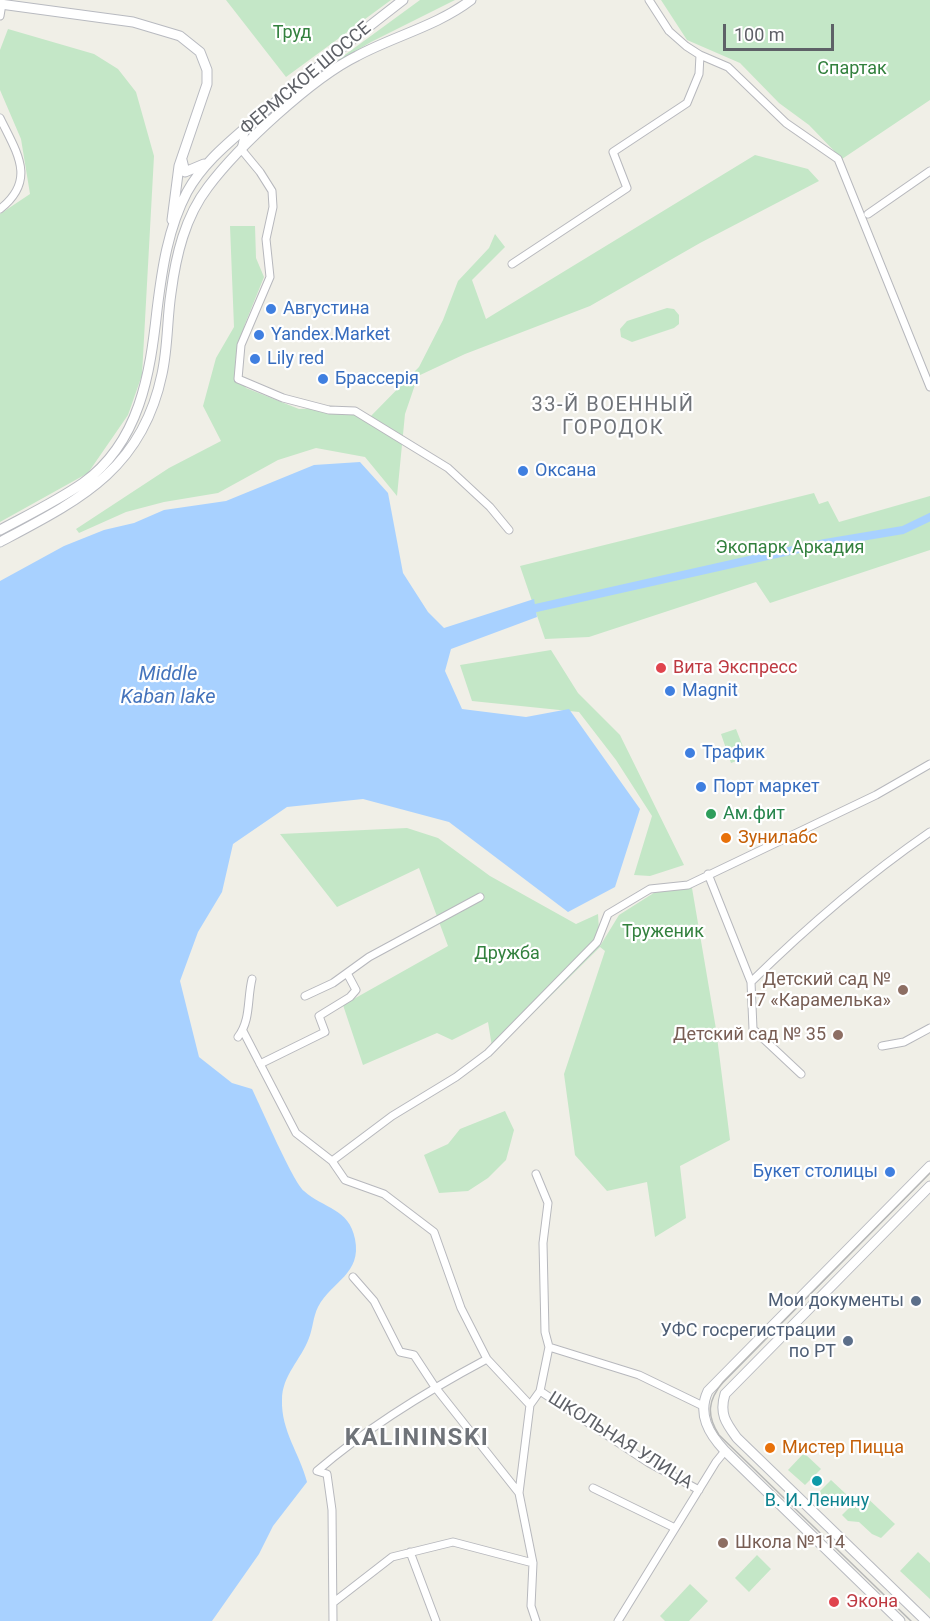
<!DOCTYPE html>
<meta charset="utf-8">
<style>
body{margin:0}
#map{position:relative;width:930px;height:1621px;overflow:hidden;background:#f0efe7;font-family:Roboto,sans-serif}
canvas{display:block}
.scale{position:absolute;left:723px;top:24px;width:111px;height:27px;box-sizing:border-box;border:3px solid #5e6167;border-top:0;padding-left:8px;font-size:18px;line-height:21px;white-space:nowrap;color:#5e6167;-webkit-text-stroke:4px #fff;paint-order:stroke}
</style>
<div id="map">
<canvas width="930" height="1621"></canvas>
<div class="scale">100 m</div>
</div>
<script>
const ctx = document.querySelector('canvas').getContext('2d');
ctx.lineJoin = 'round';
function fillPath(path, color) { ctx.fillStyle = color; ctx.fill(path, 'evenodd'); }
function stroke(path, color, width, dash) { ctx.strokeStyle = color; ctx.lineWidth = width; ctx.lineCap = dash ? 'butt' : 'round'; ctx.setLineDash(dash || []); ctx.stroke(path); }
function write(font, color, halo, rows, align = 'center') {
  ctx.font = font + ' Roboto,sans-serif'; ctx.lineWidth = 4.5; ctx.setLineDash([]); ctx.textBaseline = 'middle'; ctx.strokeStyle = halo; ctx.fillStyle = color; for (const [text, x, y, turn = 0] of rows) {
    ctx.save(); ctx.translate(x, y); ctx.rotate((+turn || 0) * Math.PI / 180); ctx.textAlign = isNaN(turn) ? turn : align; if (halo) ctx.strokeText(text, 0, 0); ctx.fillText(text, 0, 0); ctx.restore();
  }
}
fillPath(new Path2D(`
 M226,0H391L286,77Z
 M420,0H455L371,42L327,68Z
 M661,0H930V100L842,159L809,125L779,103L740,63L687,40Z
 M8,29L94,54L118,69L136,92L154,156L142,375L128,415L88,473L0,522V214L30,194L21,139L0,90V50Z
 M755,155L808,169L819,181L700,243L590,306L465,354L418,376L405,414L397,496L365,457L316,448L278,460L218,493L164,502L126,512L79,533L76,529L169,468L221,441L203,406L216,358L234,327L230,226H255L256,258L264,277L245,324L235,362L246,388L299,409L355,407L369,418L419,367L443,320L458,281L489,248L495,234L505,247L472,280L486,319Z
 M667,308L674,309L679,315V324L674,328L632,342L621,337L620,329L627,321Z
 M814,493L819,504L828,501L839,522L930,496V550L770,603L756,582L589,637L545,639L520,566Z
 M551,650L578,693L620,735L684,865L650,876L634,875L652,816L616,760L579,712L472,701L460,665Z
 M736,729L747,757L731,763L721,734Z
 M407,828L438,838L490,876L576,924L598,914L600,946L619,915L660,889L692,888L716,1029L730,1140L680,1166L686,1218L655,1237L647,1182L607,1191L575,1155L564,1074L605,951L600,947L493,1053L488,1022L452,1040L437,1033L363,1065L343,1005L448,946L419,868L337,907L280,834Z
 M505,1111L514,1130L506,1160L488,1178L468,1191L439,1193L424,1155L448,1144L460,1129Z
 M804,1453L821,1469L805,1485L788,1470Z
 M831,1480L847,1495L835,1508L819,1492Z
 M863,1494L895,1524L881,1538L872,1534L859,1522L848,1521L842,1515Z
 M918,1552L930,1563V1599L900,1571Z
 M757,1555L771,1569L749,1592L735,1578Z
 M690,1584L708,1601L689,1621H665L660,1616Z`), '#c4e7c7');
fillPath(new Path2D(`
 M360,462L388,493L403,573L428,612L444,628L534,599L537,617L451,649L445,671L462,709L526,717L569,709L640,809L615,887L568,912L449,822L363,799L287,807L233,844L222,892L198,932L180,981L199,1057L232,1083L252,1089C261,1107 293,1182 304,1191C324,1209 349,1208 355,1239C362,1274 332,1281 318,1307C313,1317 313,1328 309,1338C301,1360 282,1375 282,1400C281,1431 300,1454 307,1482L273,1526L259,1554L212,1621H0V581L64,546L104,530L134,523L164,510L226,501L314,465Z`), '#a8d1ff');
stroke(new Path2D(`
 M536,608L825,543L903,530L930,517`), '#a8d1ff', 8);
const street = new Path2D(`
 M649,0L669,31L686,46L700,55L728,67L786,123L838,159L930,387
 M0,16L2,4
 M0,118C17,153 37,180 0,209
 M245,132L241,149L260,172L272,191L273,207L266,239L270,277L241,345L238,379L283,398L329,410L355,411L448,468L490,507L509,530
 M868,214L930,171
 M512,264L627,188L613,152L687,103L699,74L700,55
 M708,874L751,982L753,1029L801,1074
 M751,982C807,927 866,876 930,832
 M305,996L333,983L369,957L480,897
 M243,1031L296,1133L332,1161L345,1180L384,1194L434,1232L461,1308L487,1359L530,1405
 M238,1037C251,1020 247,999 252,979
 M882,1046L904,1042L930,1028
 M260,1064L325,1032L319,1016L350,997L356,990L347,973
 M332,1161L392,1116L456,1077L488,1053L597,942L608,914L650,889L688,885L876,795L930,764
 M353,1277L374,1301L400,1352L414,1355L435,1387L519,1493L533,1563L531,1606L536,1621
 M549,1347L639,1375L703,1406
 M540,1391L649,1463L699,1490
 M593,1488L675,1528
 M519,1493L530,1405L540,1391L549,1347L545,1332L543,1243L548,1203L536,1174
 M410,1552L436,1621
 M334,1602L392,1557L453,1542L533,1563
 M333,1621L332,1510L327,1474L317,1471C369,1426 427,1391 487,1359
 M618,1621L716,1462L725,1451`);
const secondary = new Path2D(`
 M0,4L133,22L180,36L200,52L207,70V84L179,166L172,220
 M182,160L185,172L204,164
 M0,530C28,515 57,501 83,483C140,442 150,374 157,310C162,269 168,228 187,192C204,161 232,140 258,117C305,76 354,38 403,0
 M0,542C79,500 142,470 162,374C168,347 167,319 171,293C176,255 185,217 208,187C238,147 312,78 357,56C394,36 437,26 471,0
 M900,1621L725,1451C709,1434 697,1414 708,1391L930,1166
 M926,1621L737,1438C726,1423 719,1414 725,1394L930,1186`);
stroke(street, '#b7b8bd', 9);
stroke(secondary, '#b8bac0', 11);
stroke(street, '#fff', 7);
stroke(secondary, '#fff', 9);
stroke(new Path2D(`
 M911,1621L719,1435C706,1415 708,1400 723,1382L930,1173`), '#b7b8b8', 1.5);
for (const [x, y, r, color] of [
 [271,309,6,"#3f7fe0"],
 [259,335,6,"#3f7fe0"],
 [255,359,6,"#3f7fe0"],
 [323,379,6,"#3f7fe0"],
 [523,471,6,"#3f7fe0"],
 [661,668,6,"#e0444e"],
 [670,691,6,"#3f7fe0"],
 [690,753,6,"#3f7fe0"],
 [701,787,6,"#3f7fe0"],
 [711,814,6,"#2e9e5b"],
 [726,838,6,"#e8710a"],
 [903,990,6,"#8d6e63"],
 [838,1035,6,"#8d6e63"],
 [890,1172,6,"#3f7fe0"],
 [916,1301,6,"#5c6f8a"],
 [848,1341,6,"#5c6f8a"],
 [770,1448,6,"#e8710a"],
 [817,1481,6,"#0f9aa8"],
 [723,1543,6,"#8d6e63"],
 [834,1602,6,"#e0444e"]
]) { const dot = new Path2D(); dot.arc(x, y, r, 0, 2 * Math.PI); ctx.fillStyle = color; ctx.fill(dot); stroke(dot, '#fff', 2); }
write('18px', '#33813e', '#fff', [
 ["Труд",292,33],
 ["Спартак",852,69],
 ["Экопарк Аркадия",790,548],
 ["Труженик",663,932],
 ["Дружба",507,954]
]);
write('18px', '#5e6167', '#fff', [
 ["ФЕРМСКОЕ ШОССЕ",306,79,-40],
 ["ШКОЛЬНАЯ УЛИЦА",620,1441,32]
]);
write('18px', '#366cbe', '#fff', [
 ["Августина",283,309],
 ["Yandex.Market",271,335],
 ["Lily red",267,359],
 ["Брассерiя",335,379],
 ["Оксана",535,471],
 ["Magnit",682,691],
 ["Трафик",702,753],
 ["Порт маркет",713,787],
 ["Букет столицы",878,1172,"right"]
], 'left');
write('18px', '#be3a42', '#fff', [
 ["Вита Экспресс",673,668],
 ["Экона",846,1602]
], 'left');
write('18px', '#27864d', '#fff', [
 ["Ам.фит",723,814]
], 'left');
write('18px', '#c56008', '#fff', [
 ["Зунилабс",738,838],
 ["Мистер Пицца",782,1448]
], 'left');
write('18px', '#785e54', '#fff', [
 ["Детский сад №",891,980],
 ["17 «Карамелька»",891,1001],
 ["Детский сад № 35",826,1035],
 ["Школа №114",735,1543,"left"]
], 'right');
write('18px', '#4e5e75', '#fff', [
 ["Мои документы",904,1301],
 ["УФС госрегистрации",836,1331],
 ["по РТ",836,1352]
], 'right');
write('18px', '#0d838f', '#fff', [
 ["В. И. Ленину",817,1501]
]);
ctx.letterSpacing = '1.5px';
write('20px', '#6f7379', '#fff', [
 ["33-Й ВОЕННЫЙ",613,406],
 ["ГОРОДОК",613,429]
]);
ctx.letterSpacing = '0px';
write('italic 20px', '#4574bc', '#fff', [
 ["Middle",168,675],
 ["Kaban lake",168,698]
]);
ctx.letterSpacing = '1.5px';
write('bold 24px', '#6f7379', '#fff', [
 ["KALININSKI",417,1439]
]);
ctx.letterSpacing = '0px';
</script>
